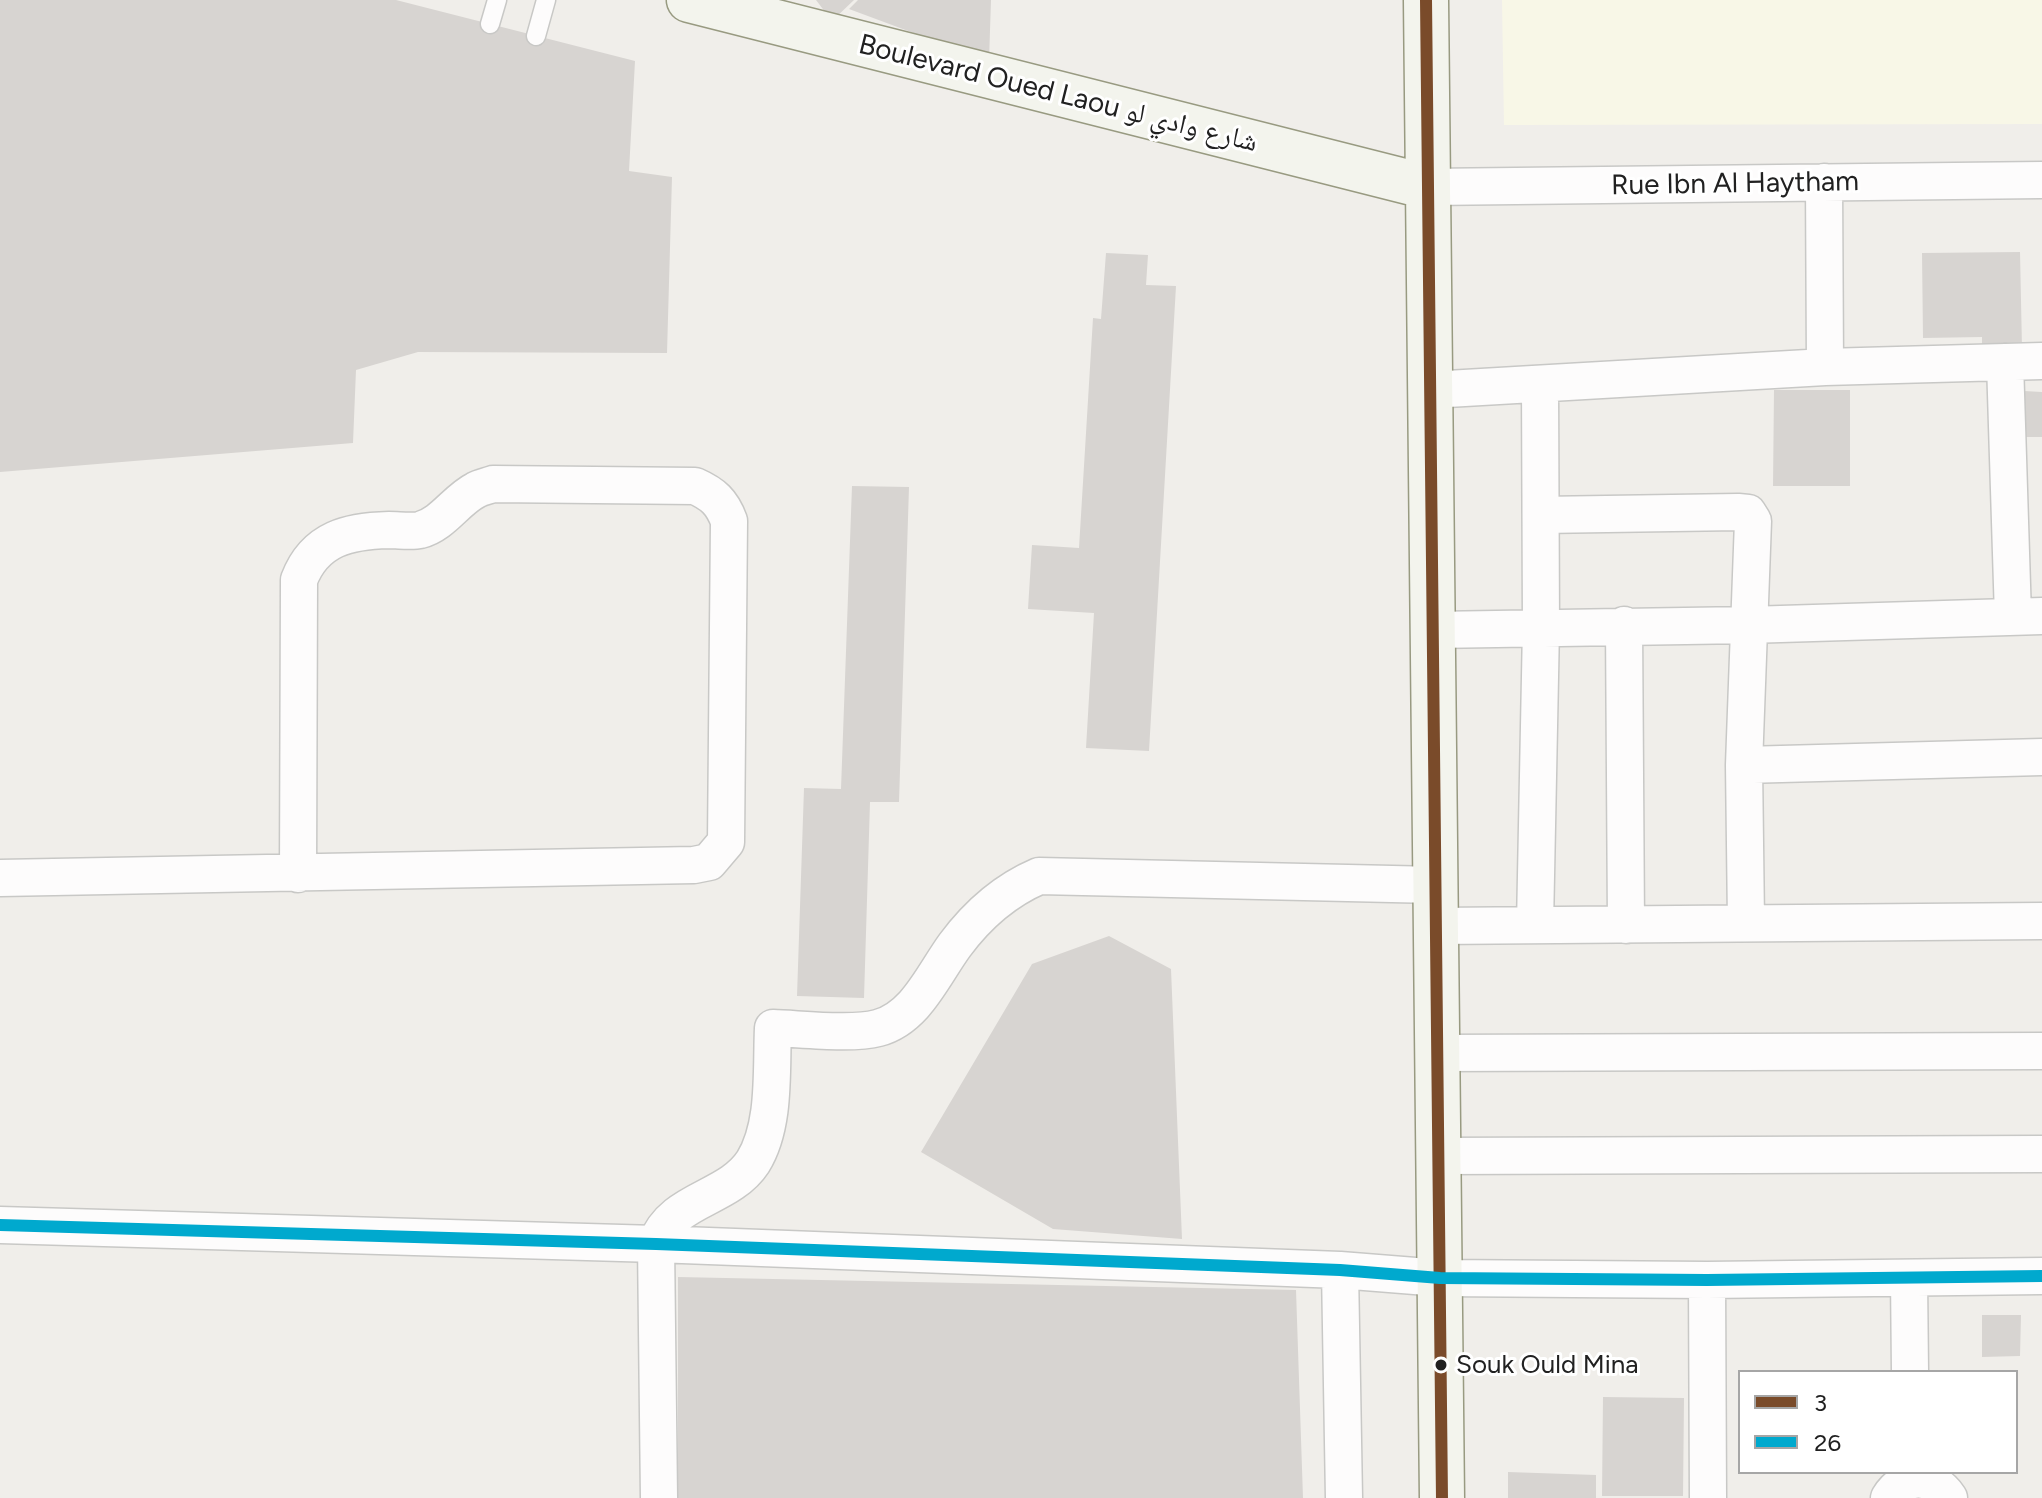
<!DOCTYPE html>
<meta charset="utf-8">
<style>
body{margin:0}
#map{position:relative;width:2042px;height:1498px;overflow:hidden;background:#f0eeea;font-family:Figtree,sans-serif}
canvas{display:block}
.legend{position:absolute;left:1738px;top:1370px;width:280px;height:104px;box-sizing:border-box;background:#fff;border:2px solid #a6a6a6;margin:0;padding:10px 14px;list-style:none;font-size:24px;color:#212121}
.legend li{display:flex;align-items:center;gap:16px;height:40px}
.legend b{width:40px;border:2px solid #a6a6a6}
</style>
<div id="map">
<canvas width="2042" height="1498"></canvas>
<ul class="legend">
<li><b style="height:10px;background:#7a4b2a"></b>3</li>
<li><b style="height:10px;background:#00a9ce"></b>26</li>
</ul>
</div>
<script>
const ctx = document.querySelector('canvas').getContext('2d');
ctx.lineJoin = 'round';
function fillPath(path, color) { ctx.fillStyle = color; ctx.fill(path, 'evenodd'); }
function stroke(path, color, width, dash) { ctx.strokeStyle = color; ctx.lineWidth = width; ctx.lineCap = dash ? 'butt' : 'round'; ctx.setLineDash(dash || []); ctx.stroke(path); }
function write(font, color, halo, rows, align = 'center') {
  ctx.font = font + ' Figtree,"Noto Naskh Arabic",sans-serif'; ctx.lineWidth = 6; ctx.setLineDash([]); ctx.textBaseline = 'middle'; ctx.strokeStyle = halo; ctx.fillStyle = color; for (const [text, x, y, turn = 0] of rows) {
    ctx.save(); ctx.translate(x, y); ctx.rotate((+turn || 0) * Math.PI / 180); ctx.textAlign = isNaN(turn) ? turn : align; if (halo) ctx.strokeText(text, 0, 0); ctx.fillText(text, 0, 0); ctx.restore();
  }
}
fillPath(new Path2D(`
 M1502,0H2042V124L1504,125Z`), '#f8f7e7');
fillPath(new Path2D(`
 M0,0H396L635,61L629,171L672,177L667,353L418,352L356,370L353,443L0,472Z
 M816,0H854L832,21Z
 M858,0H991L989,61L849,9Z
 M2020,252L2022,349H1982V337L1923,338L1922,253Z
 M1106,253L1148,255L1146,285L1176,286L1149,751L1086,748L1094,613L1028,609L1032,545L1079,548L1093,318L1101,319Z
 M1774,390H1850V486H1773Z
 M2024,391L2042,392V437H2023Z
 M852,486L909,487L899,802H870L864,998L797,996L804,788L841,789Z
 M1109,936L1171,969L1182,1239L1053,1229L921,1152L1032,964Z
 M678,1277L1296,1290L1303,1498H678Z
 M1982,1315H2021L2020,1356L1982,1357Z
 M1603,1397L1684,1398L1683,1496H1602Z
 M1508,1472L1596,1475V1498H1508Z`), '#d7d4d1');
const lane = new Path2D(`
 M490,24L497,0
 M536,36L546,0`);
const street = new Path2D(`
 M1824,182L1825,367
 M1428,187L2042,180
 M2005,362L2013,617
 M1430,390L1825,367L2042,361
 M1541,515L1738,512L1748,513L1753,521L1744,765L1746,922
 M1624,625L1626,925
 M1433,630L1748,625L2042,616
 M1744,765L2042,757
 M0,878L694,865L709,862L726,842L729,521C722,502 713,494 695,486L493,484C488,486 481,487 476,490C456,500 443,524 420,530C411,532 399,530 389,530C349,531 315,538 299,580L298,874
 M1535,925L1541,627L1540,384
 M1436,926L2042,921
 M1438,1053L2042,1051
 M1439,1156L2042,1154
 M0,1225L656,1244L1340,1270L1440,1278L1707,1280L2042,1276
 M1340,1270L1344,1498
 M1909,1278L1910,1372
 M1707,1280L1708,1498
 M659,1498L656,1244C672,1198 728,1200 753,1162C776,1125 771,1070 773,1028C802,1029 852,1035 878,1028C916,1018 933,975 955,945C978,914 1004,891 1039,876L1436,885
 M1889,1498C1904,1473 1933,1474 1949,1498`);
const secondary = new Path2D(`
 M689,0L1428,187
 M1426,0L1442,1498`);
stroke(lane, '#c8c8c6', 21);
stroke(street, '#c8c8c6', 39);
stroke(secondary, '#989a81', 47);
stroke(lane, '#fdfcfc', 18);
stroke(street, '#fdfcfc', 36);
stroke(secondary, '#f3f4ed', 44);
stroke(new Path2D(`
 M1426,0L1442,1498`), '#7a4b2a', 12);
stroke(new Path2D(`
 M0,1225L656,1244L1340,1270L1440,1278L1707,1280L2042,1276`), '#00a9ce', 12);
for (const [x, y, r, color] of [
 [1441,1365,7,"#212121"]
]) { const dot = new Path2D(); dot.arc(x, y, r, 0, 2 * Math.PI); ctx.fillStyle = color; ctx.fill(dot); stroke(dot, '#fff', 3); }
write('26px', '#212121', '#fff', [
 ["Souk Ould Mina",1456,1365]
], 'left');
write('28px', '#212121', '#fff', [
 ["Boulevard Oued Laou شارع وادي لو",1058,94,14],
 ["Rue Ibn Al Haytham",1735,184,-1]
]);
</script>
